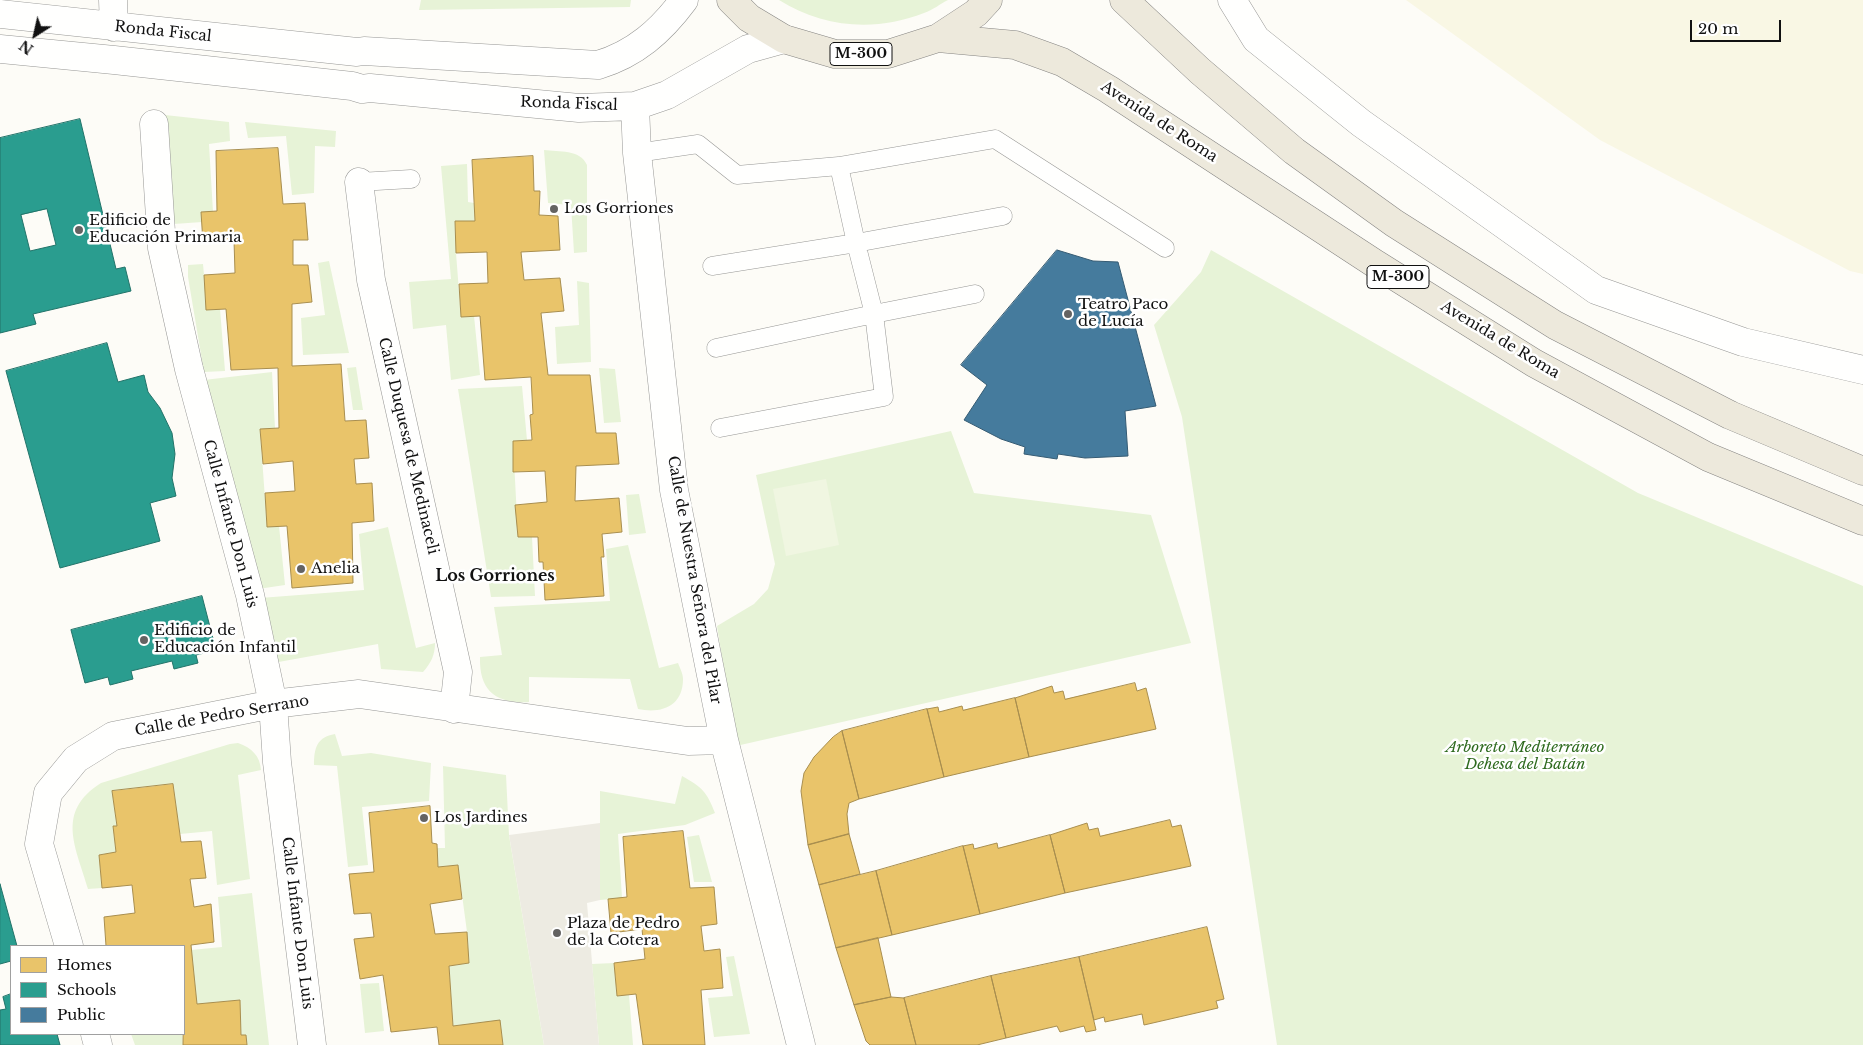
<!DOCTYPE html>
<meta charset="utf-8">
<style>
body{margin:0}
#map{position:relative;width:1863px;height:1045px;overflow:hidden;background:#fdfcf7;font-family:"Libre Baskerville",serif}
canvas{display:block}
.legend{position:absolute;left:10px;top:945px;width:175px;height:90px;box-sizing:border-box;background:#fff;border:1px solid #a0a0a0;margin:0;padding:6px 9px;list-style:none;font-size:15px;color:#111}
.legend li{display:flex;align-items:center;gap:10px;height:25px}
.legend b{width:25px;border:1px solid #a0a0a0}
.north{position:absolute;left:10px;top:10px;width:50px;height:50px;-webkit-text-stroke:4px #fff;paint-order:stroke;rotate:215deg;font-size:14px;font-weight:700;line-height:20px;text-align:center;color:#111}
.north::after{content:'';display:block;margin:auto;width:18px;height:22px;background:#111;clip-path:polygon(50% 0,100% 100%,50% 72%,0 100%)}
.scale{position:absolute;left:1690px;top:20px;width:91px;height:22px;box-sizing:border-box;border:2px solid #111;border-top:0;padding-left:6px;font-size:15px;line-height:18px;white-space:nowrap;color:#111;-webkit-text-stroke:4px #fff;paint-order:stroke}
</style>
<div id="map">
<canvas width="1863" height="1045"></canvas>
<ul class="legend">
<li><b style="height:14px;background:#e9c46a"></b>Homes</li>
<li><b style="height:14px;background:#2a9d8f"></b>Schools</li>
<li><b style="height:14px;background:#457b9d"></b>Public</li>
</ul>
<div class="north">N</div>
<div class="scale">20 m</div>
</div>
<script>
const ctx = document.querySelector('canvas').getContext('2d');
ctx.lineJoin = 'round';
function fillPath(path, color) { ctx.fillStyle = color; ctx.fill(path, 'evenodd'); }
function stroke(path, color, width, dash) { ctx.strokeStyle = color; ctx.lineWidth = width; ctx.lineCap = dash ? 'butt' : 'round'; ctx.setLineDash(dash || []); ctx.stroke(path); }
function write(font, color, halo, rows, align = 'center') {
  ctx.font = font + ' "Libre Baskerville",serif'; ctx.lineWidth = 5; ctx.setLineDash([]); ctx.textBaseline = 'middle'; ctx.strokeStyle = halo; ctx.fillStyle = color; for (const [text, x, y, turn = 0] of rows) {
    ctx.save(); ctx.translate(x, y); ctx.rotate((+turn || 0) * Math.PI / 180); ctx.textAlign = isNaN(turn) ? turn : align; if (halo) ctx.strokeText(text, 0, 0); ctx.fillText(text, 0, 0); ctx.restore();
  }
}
fillPath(new Path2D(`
 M1406,0H1863V274L1850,271L1600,140Z`), '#f9f7e4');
fillPath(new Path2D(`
 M421,0H631L630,7L419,10Z
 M779,0H948C940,4 933,10 924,13C876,32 823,28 779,0Z
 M165,115L229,122L230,141L209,144L213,212L202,222L174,224L165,135Z
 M245,122L336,131L335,147L315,146L314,193L292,195L286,136L248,138Z
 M544,150C559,152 580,149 587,165V252L574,253L571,205L548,203Z
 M467,164L468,202L474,203L475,221H455L456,253L461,317L474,316L480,375L451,380L446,325L413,329L409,282L451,279L441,166Z
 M1211,250L1638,493L1863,586V1045H1277L1182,417L1154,325L1201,272Z
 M329,261L349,353L303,355L301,318L325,315L318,263Z
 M203,264L204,275L220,309L225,371L204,372L188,277V265Z
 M577,281L589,283L591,362L557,364L555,327L579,325Z
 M356,367L363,410H353L347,368Z
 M599,368L615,369L621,422L604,423Z
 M272,372L275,428L260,430L267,526H279L285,585L258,589L204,380Z
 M522,386L527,440L513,441L518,537H532L535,596L491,597L458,389Z
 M951,431L974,493L1151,515L1191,643L736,746L717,626L754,604L768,589L775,564L756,475Z
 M639,494L646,533L629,535L626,495Z
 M388,527L416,648L435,643C435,655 431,663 423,672L381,669L378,644L273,663L260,598L364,590L359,534Z
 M628,545L659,668L678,663C680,668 683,674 683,679C683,706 662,714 638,709L630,679L529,677V702C496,704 479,691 480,657L502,655L494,607L610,601L606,549Z
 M335,734L342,756L371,753L431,763L429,801L362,807L368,865L348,867L337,766L314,765C314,748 317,737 335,734Z
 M238,743C252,748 260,756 261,770L238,775L250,879L217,885L212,831L180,834L173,784L112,791L117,826L113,827L116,852L99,855L102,888L88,889C76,847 55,812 101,783L230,744Z
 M443,766L506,775L509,835L544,1045H503L500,1023L453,1026L449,966L469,963L467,932L458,865L438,867L437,848H445Z
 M682,776C702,787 707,792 715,813L685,825L618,834L622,898L600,900V791L675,804Z
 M699,835L712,882H694L687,837Z
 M252,893L269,1045H247L246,1035H241L240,1000L197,1004L191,950L222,947L218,897Z
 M734,956L750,1034L714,1037L708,998L733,996L726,957Z
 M614,963L617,996L629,995L633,1045H599L592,964Z
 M379,983L384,1031L365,1033L360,984Z
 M131,1034H182L183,1045H135Z`), '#e7f3d7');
fillPath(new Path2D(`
 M826,479L839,545L786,556L773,489Z`), '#f0f6e1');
fillPath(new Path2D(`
 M600,823V900L587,903L599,1045H544L509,835Z`), '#edebe2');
const homes = new Path2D(`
 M278,148L283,204L305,203L308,240H293V265H308L312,302L292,304V366L341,364L345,421L366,420L369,458L354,459L356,484L372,483L374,521L352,523L353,583L292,588L287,526L267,527L265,493L295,491L293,461L263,464L260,429L279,428L278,368L231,370L226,309L206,310L204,275L235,273L234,240L203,243L201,212L217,211L216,151Z
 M533,156L534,191H540L539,215L558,216L560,250L521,252L524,280L560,278L564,311L541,313L548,375H590L596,433H616L619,464L576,466L575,501L619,498L622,532L602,534L604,557H601L604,596L545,600L543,562H539L538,537H518L515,505L547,502L545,471L513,472V441L532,440L530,415L533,414L531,377L485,380L480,316L461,317L459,284L488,283L487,252L456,253L455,221H475L472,160Z
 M1135,683L1137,691L1146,688L1156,729L1029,757L1015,698L1052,686L1054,693L1063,691L1065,699Z
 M1015,698L1029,757L944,777L927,709L938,707L939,712L962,706L963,710Z
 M927,709L944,777L859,799L842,731Z
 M842,731L859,799L849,803L847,814L849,834L808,845L801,791L804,773L814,757L833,737Z
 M173,784L181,842L201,841L206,878L190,879L194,907L211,904L214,942L191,945L197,1004L240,1000L241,1035H246L247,1045H183L184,946H106L104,917L135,913L132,885L102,888L99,855L116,852L113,826H117L112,791Z
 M430,806L432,843L437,844L438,867L458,865L462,899L430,904L435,934L467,932L469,963L449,966L453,1026L500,1020L503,1045H439L437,1027L391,1032L383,975L360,979L354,939L374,937L371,913L354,914L349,874L374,872L369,813Z
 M1170,820L1172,827L1181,825L1191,866L1065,893L1050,835L1087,823L1089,830L1098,828L1100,836Z
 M683,831L690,888L714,887L717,924L701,926L704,951L720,949L723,988L701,990L705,1045H643L636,994L617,996L614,963L645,959L642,929L611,933L608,899L627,897L623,837Z
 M849,834L860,874L819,885L808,845Z
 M1050,835L1065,893L980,914L963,846L973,844L974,849L997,843L998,848Z
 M963,846L980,914L892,935L876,871Z
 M876,871L892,935L836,948L819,885Z
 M1207,927L1224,999L1216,1001L1218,1008L1144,1025L1142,1014L1105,1022L1104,1017L1094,1020L1079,957Z
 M878,938L891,997L854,1005L836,948Z
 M1079,957L1096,1030L1086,1032L1084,1026L1060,1032L1057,1026L1006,1038L991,976Z
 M991,976L1006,1038L977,1045H916L904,998Z
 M891,997L904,998L916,1045H870L866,1041L854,1005Z`);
fillPath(homes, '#e9c46a');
stroke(homes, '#a88e4f', 1);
const schools = new Path2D(`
 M80,119L116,269L125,267L131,291L33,314L36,324L0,333V138ZM47,209L56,245L30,251L21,215Z
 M107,343L118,382L144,375L148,392L160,408L172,433L175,454L172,478L176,496L150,503L160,541L60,568L6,371Z
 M202,596L216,650L196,655L198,663L174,669L172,661L131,671L133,679L110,685L108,677L85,683L71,630Z
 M0,884L17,946H11V961L0,964Z
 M11,994V1034H57L60,1045H0V1010L6,1009L3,997Z`);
fillPath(schools, '#2a9d8f');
stroke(schools, '#227369', 1);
const public = new Path2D(`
 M1057,250L1093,261L1118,262L1156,406L1125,411L1128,456L1085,458L1058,454L1057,459L1024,454L1025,447L1001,439L964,420L987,385L961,365Z`);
fillPath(public, '#457b9d');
stroke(public, '#355b73', 1);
const lane = new Path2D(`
 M637,153L698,144L737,175L839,166L995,139L1165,248
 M359,182L411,179
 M712,266L856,243L839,166
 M975,294L874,314L856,243L1003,216
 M716,348L874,314L884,397L720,428`);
const street = new Path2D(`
 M113,0L114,27
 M1232,0L1256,39L1361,123L1596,290L1743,342L1863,370
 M0,14L357,52L364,51L598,65C635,54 661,31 684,0
 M0,49L114,60L352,86L362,89L370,88L579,108L635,106L667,95L748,49L784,39
 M635,106L637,153L674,490L724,740L801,1045
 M154,124L162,248L189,369L250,595L273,704L277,762L312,1045
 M359,182L371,280L458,672L454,709
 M69,946L39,844L48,793L76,759L113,736L273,704L359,694L688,741L724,740
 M95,1034L98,1045`);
const primary = new Path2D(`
 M731,0L749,18L784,39L835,54H888L938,38L976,13L988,0
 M1124,0L1200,71L1294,151L1394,223L1555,325L1730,415L1863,471
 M938,38L1015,45L1062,62L1108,89L1374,263L1534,363L1708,457L1863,521`);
stroke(lane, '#979795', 19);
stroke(street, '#979795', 29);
stroke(primary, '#858482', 29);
stroke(lane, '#fffffe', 18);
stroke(street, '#fffffe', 28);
stroke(primary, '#ede9dc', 28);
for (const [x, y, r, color] of [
 [554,209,5,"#646362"],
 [79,230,5,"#646362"],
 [1068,314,5,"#646362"],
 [301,569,5,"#646362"],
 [144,640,5,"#646362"],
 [424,818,5,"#646362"],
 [557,933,5,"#646362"]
]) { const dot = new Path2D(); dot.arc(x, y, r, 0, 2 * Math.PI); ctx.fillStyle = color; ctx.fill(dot); stroke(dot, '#fff', 2); }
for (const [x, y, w] of [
 [861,54,62],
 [1398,277,62]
]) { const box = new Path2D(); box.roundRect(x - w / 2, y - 11.5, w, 23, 4); ctx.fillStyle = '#fff'; ctx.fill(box); stroke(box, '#111', 1); }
write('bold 14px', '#111', null, [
 ["M-300",861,54],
 ["M-300",1398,277]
]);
write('15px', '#111', '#fff', [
 ["Ronda Fiscal",163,32,6],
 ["Ronda Fiscal",569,104,2],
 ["Avenida de Roma",1159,122,33],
 ["Avenida de Roma",1500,340,31],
 ["Calle Duquesa de Medinaceli",408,446,77],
 ["Calle Infante Don Luis",230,524,75],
 ["Calle de Nuestra Señora del Pilar",694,580,80],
 ["Calle de Pedro Serrano",222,716,-10],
 ["Calle Infante Don Luis",297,923,83]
]);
write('15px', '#111', '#fff', [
 ["Los Gorriones",564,209],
 ["Edificio de",89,221],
 ["Educación Primaria",89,238],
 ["Teatro Paco",1078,305],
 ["de Lucía",1078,322],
 ["Anelia",311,569],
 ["Edificio de",154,631],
 ["Educación Infantil",154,648],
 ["Los Jardines",434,818],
 ["Plaza de Pedro",567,924],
 ["de la Cotera",567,941]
], 'left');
write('italic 15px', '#2f6b1f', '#fff', [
 ["Arboreto Mediterráneo",1525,748],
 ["Dehesa del Batán",1525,765]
]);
write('bold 16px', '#111', '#fff', [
 ["Los Gorriones",495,576]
]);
</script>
